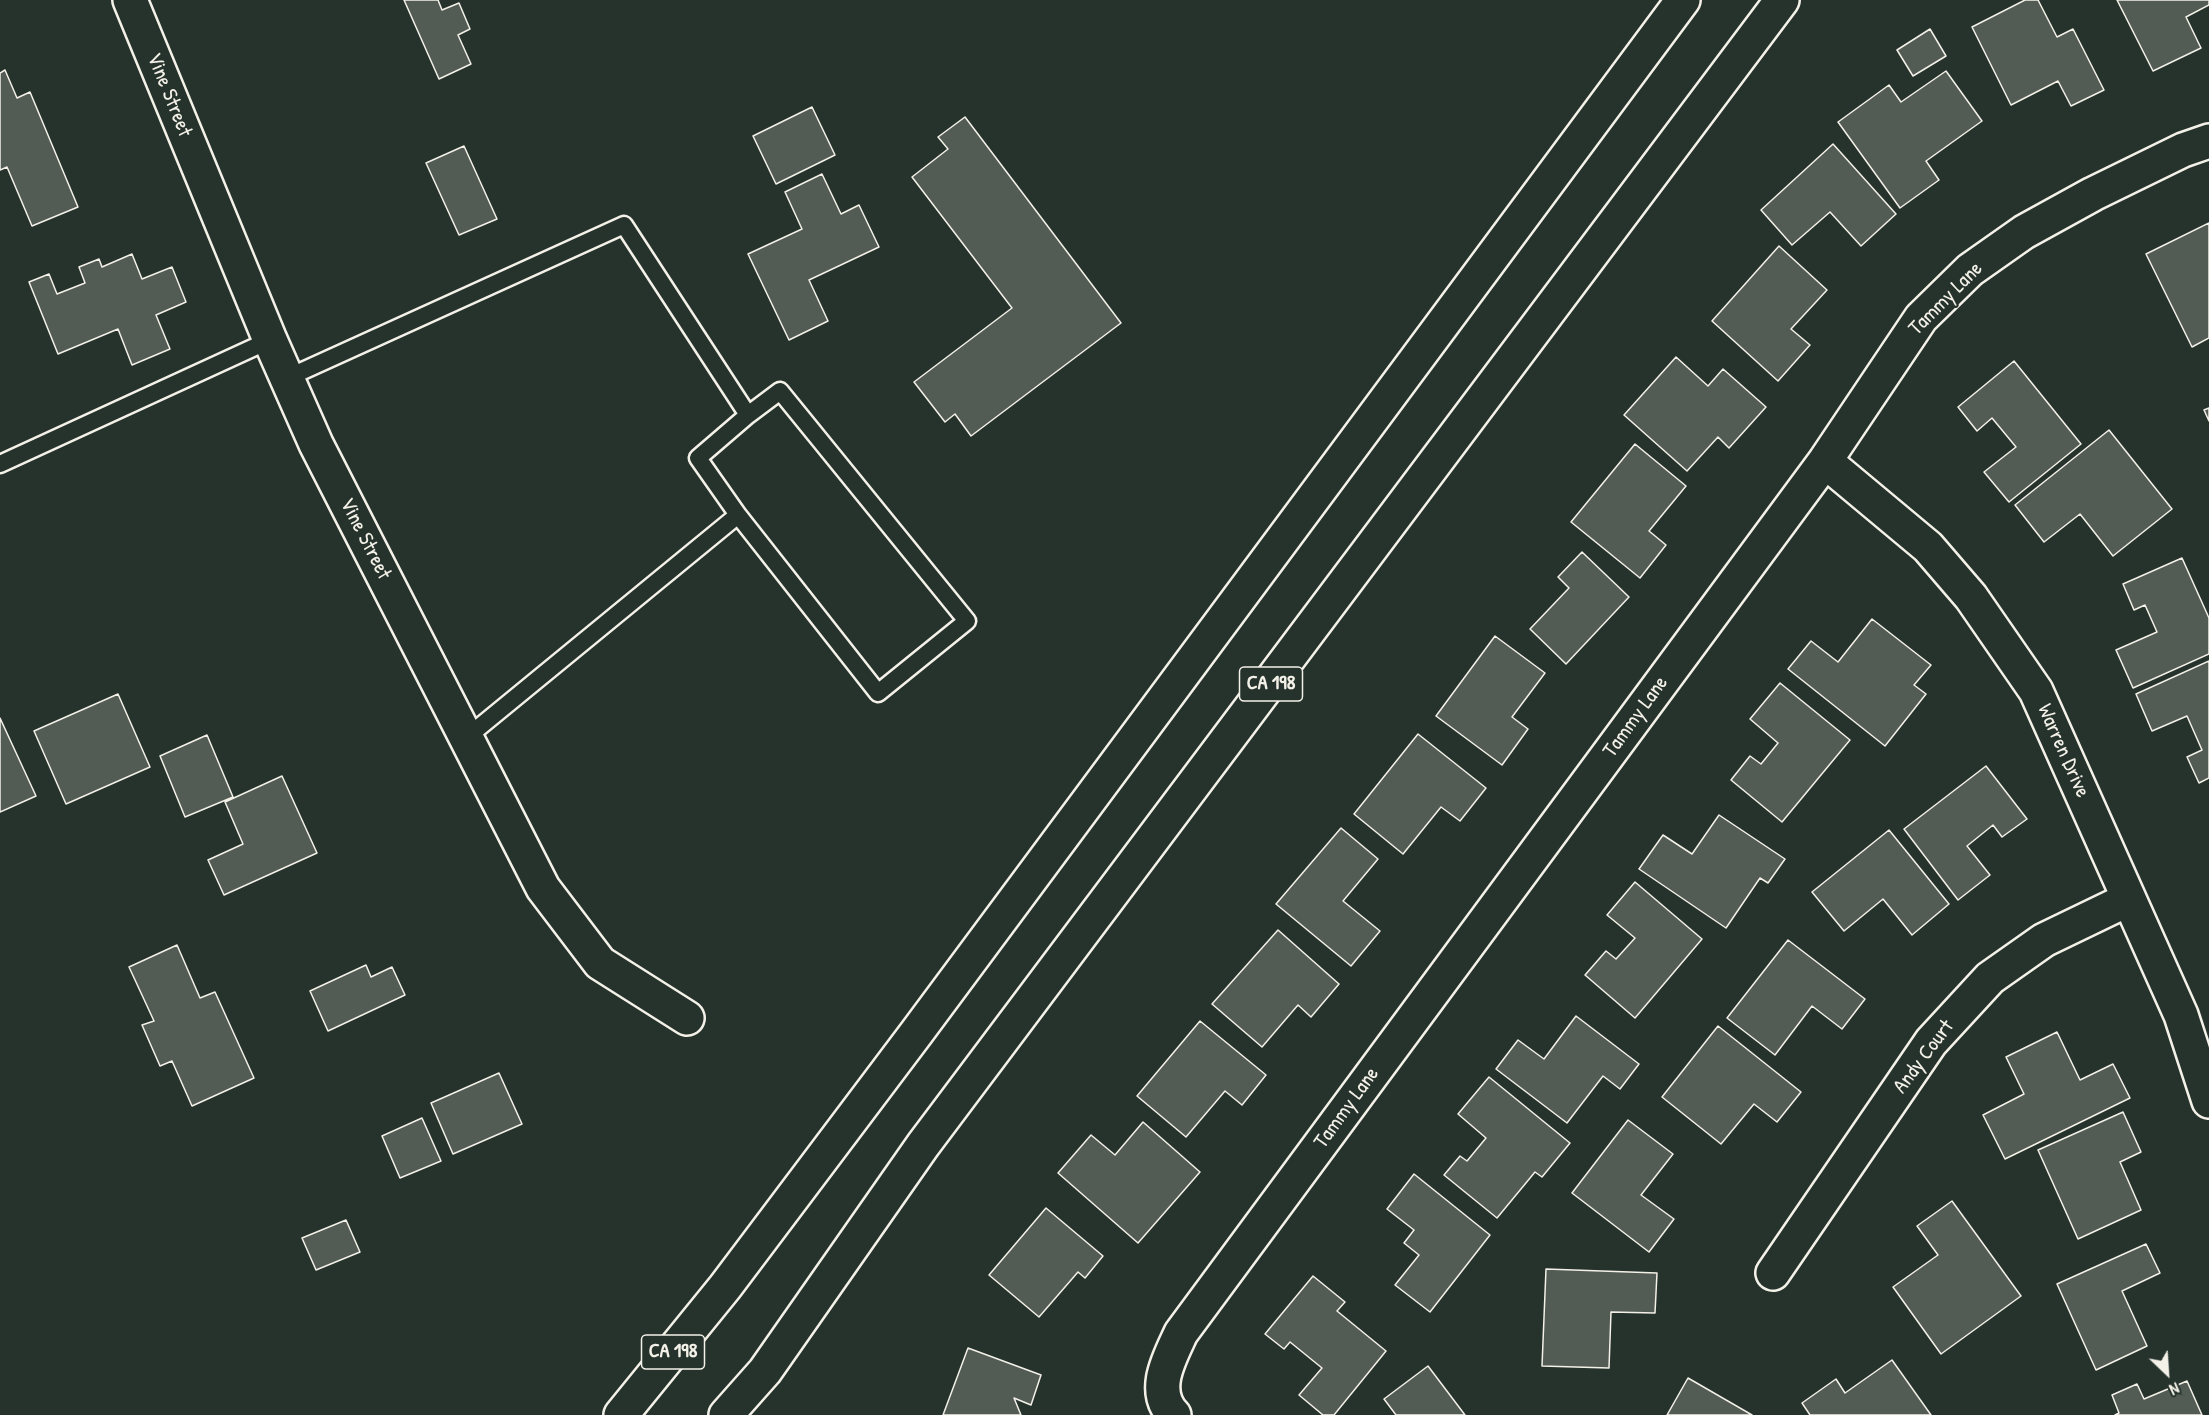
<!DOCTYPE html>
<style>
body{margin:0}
#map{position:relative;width:2209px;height:1415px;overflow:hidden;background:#26332d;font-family:"Patrick Hand",sans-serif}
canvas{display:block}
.north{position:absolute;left:2137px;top:1343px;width:60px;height:60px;-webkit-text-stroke:4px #26332d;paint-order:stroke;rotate:155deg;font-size:16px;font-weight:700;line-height:24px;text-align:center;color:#f4f1e8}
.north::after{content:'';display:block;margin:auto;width:21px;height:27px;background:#f4f1e8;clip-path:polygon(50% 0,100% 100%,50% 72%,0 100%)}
</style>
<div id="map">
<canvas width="2209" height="1415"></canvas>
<div class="north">N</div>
</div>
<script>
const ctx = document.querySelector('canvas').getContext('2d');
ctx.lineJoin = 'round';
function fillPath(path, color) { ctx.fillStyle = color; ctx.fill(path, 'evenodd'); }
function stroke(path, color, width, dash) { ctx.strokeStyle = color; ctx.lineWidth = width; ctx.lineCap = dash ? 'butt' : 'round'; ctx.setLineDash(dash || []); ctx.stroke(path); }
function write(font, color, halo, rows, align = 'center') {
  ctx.font = font + ' "Patrick Hand",sans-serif'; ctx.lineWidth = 4.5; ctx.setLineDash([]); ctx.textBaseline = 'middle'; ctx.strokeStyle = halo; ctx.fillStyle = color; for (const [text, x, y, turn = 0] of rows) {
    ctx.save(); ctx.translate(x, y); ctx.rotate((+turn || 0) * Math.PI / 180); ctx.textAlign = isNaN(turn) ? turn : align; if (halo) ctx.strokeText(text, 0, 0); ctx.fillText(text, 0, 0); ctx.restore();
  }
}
const building = new Path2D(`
 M404,0H438L442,10L459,3L470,29L458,35L471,64L439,79Z
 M2025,0H2038L2057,37L2073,29L2104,90L2071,106L2058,81L2011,105L1972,27Z
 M2117,0H2209V5L2186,17L2201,48L2153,71Z
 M1930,29L1946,56L1913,76L1897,50Z
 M5,70L17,98L30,92L78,207L32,226L7,167L0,170V73Z
 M1946,71L1982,121L1926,161L1939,180L1900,208L1838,122L1889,85L1901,102Z
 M812,107L835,155L776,184L753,136Z
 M965,117L1121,323L971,436L955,414L945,422L914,382L1012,308L912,177L948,149L938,137Z
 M1833,144L1896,214L1861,246L1830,212L1792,245L1761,210Z
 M464,146L497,219L459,235L426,163Z
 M822,174L841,214L859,205L879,247L809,280L828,321L789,340L748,254L802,229L785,192Z
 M2209,223V338L2192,347L2146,254Z
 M1779,246L1827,290L1791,329L1810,345L1778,381L1712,321Z
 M132,254L142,279L172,267L186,302L156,315L170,349L132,365L118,329L58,354L29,282L49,274L57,294L85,283L79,267L99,259L102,267Z
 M1676,357L1708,386L1723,369L1766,407L1729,448L1718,437L1687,471L1624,415Z
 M2014,361L2081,444L2009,502L1984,472L2016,447L1992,418L1977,431L1958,407Z
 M2209,408V421L2204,410Z
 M2109,430L2172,509L2113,556L2080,514L2044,542L2015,505Z
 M1635,444L1686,486L1649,531L1666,545L1640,578L1571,522Z
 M1582,552L1629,597L1566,664L1530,629L1569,588L1558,577Z
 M2182,558L2209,618V654L2133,688L2116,650L2157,632L2145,605L2134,610L2123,584Z
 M1872,619L1931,665L1914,685L1926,694L1885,746L1788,669L1811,641L1838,662Z
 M1495,636L1545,673L1512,717L1528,729L1502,765L1436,716Z
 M2209,661V778L2199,783L2187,757L2202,750L2187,716L2152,731L2136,694Z
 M1780,683L1850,740L1782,822L1731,780L1750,756L1761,764L1778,743L1750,719Z
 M118,694L150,767L66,804L34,731Z
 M0,718L36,796L0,812Z
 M1418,734L1486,788L1460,821L1441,807L1403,854L1354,814Z
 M207,735L233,797L185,817L160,756Z
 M1986,766L2027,819L2002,837L1993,825L1967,846L1990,875L1958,900L1904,829Z
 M282,776L317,853L224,895L208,860L243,844L225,802Z
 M1719,815L1785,859L1768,883L1760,878L1726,928L1639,869L1663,835L1692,854Z
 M1341,828L1378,859L1343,901L1380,931L1351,966L1276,904Z
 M1889,830L1949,904L1912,935L1883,899L1844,931L1812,892Z
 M1635,882L1702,939L1635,1018L1585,975L1606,951L1616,959L1635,938L1607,915Z
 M1278,930L1339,984L1311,1017L1298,1005L1262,1047L1212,1004Z
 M1788,940L1865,999L1842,1029L1812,1006L1775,1055L1727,1018Z
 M177,945L200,998L215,992L254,1078L192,1106L172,1061L160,1066L142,1025L154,1021L129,967Z
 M366,965L371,977L392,967L405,995L328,1031L310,991Z
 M1576,1016L1639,1064L1620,1089L1603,1076L1567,1123L1496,1069L1518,1040L1544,1059Z
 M1200,1021L1266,1075L1242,1105L1225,1091L1186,1137L1137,1096Z
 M1718,1026L1801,1092L1777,1122L1754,1104L1721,1144L1662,1097Z
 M2057,1032L2080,1080L2113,1064L2130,1098L2005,1159L1983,1115L2024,1094L2006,1057Z
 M499,1073L522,1124L453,1154L431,1103Z
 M1489,1077L1570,1143L1542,1177L1535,1172L1497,1218L1444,1175L1460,1156L1467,1161L1486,1138L1458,1114Z
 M2123,1112L2141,1152L2120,1162L2141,1210L2078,1239L2038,1150Z
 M422,1118L441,1161L400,1178L382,1136Z
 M1628,1120L1673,1154L1641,1195L1674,1219L1649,1252L1572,1193Z
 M1143,1122L1200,1172L1138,1243L1058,1173L1091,1135L1115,1155Z
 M1414,1174L1490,1235L1430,1312L1395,1285L1419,1255L1404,1243L1414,1230L1387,1209Z
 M1952,1201L2021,1296L1941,1354L1893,1287L1938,1255L1917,1226Z
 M1046,1208L1103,1256L1085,1278L1078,1272L1039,1317L989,1275Z
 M346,1220L360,1252L316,1270L302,1238Z
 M2146,1244L2160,1273L2122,1291L2147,1346L2096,1370L2057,1284Z
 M1546,1269L1657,1273L1655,1313L1611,1312L1609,1368L1542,1366Z
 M1313,1276L1345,1302L1337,1311L1386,1351L1334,1415H1323L1299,1395L1322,1368L1290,1342L1284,1349L1265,1334Z
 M968,1348L1041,1375L1031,1405L1014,1398L1021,1415H943Z
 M1892,1360L1931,1415H1810L1802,1403L1836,1379L1845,1393Z
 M1428,1366L1465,1415H1396L1384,1399Z
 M1688,1378L1752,1415H1667Z
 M2187,1381L2202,1415H2115L2119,1413L2112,1395L2137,1384L2144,1399Z`);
fillPath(building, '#525c55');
stroke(building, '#f4f1e8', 1.5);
const service = new Path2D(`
 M287,378L624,225L748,415L698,458L738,515L466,738
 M0,464L270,340
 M738,515L878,693L967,621L780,391L748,415`);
const minor = new Path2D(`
 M1825,461L1928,547L1971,597L2036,691L2181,1015L2209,1101
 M1773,1273L1931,1042L1990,978L2044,940L2129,899
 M1174,1415C1150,1391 1170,1357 1181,1333L1825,461L1921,318L1970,270L2024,232L2093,194L2183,150L2209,141`);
const tertiary = new Path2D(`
 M130,0L270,340L316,444L543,888L600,963L687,1018`);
const motorway = new Path2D(`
 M621,1415L725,1287L917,1032L1683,0
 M726,1415L765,1371L923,1145L1782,0`);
stroke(service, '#f4f1e8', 21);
stroke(minor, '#f4f1e8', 38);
stroke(tertiary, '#f4f1e8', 38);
stroke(motorway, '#f4f1e8', 38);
stroke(service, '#26332d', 16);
stroke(minor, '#26332d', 33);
stroke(tertiary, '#26332d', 33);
stroke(motorway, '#26332d', 33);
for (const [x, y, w] of [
 [1271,684,63],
 [673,1352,63]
]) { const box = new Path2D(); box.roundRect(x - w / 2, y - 17, w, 34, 4.5); ctx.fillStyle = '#26332d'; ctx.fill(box); stroke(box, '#f4f1e8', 1.5); }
write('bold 20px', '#f4f1e8', null, [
 ["CA 198",1271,684],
 ["CA 198",673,1352]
]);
write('21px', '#f4f1e8', '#26332d', [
 ["Vine Street",169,95,68],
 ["Tammy Lane",1946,299,-45],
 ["Vine Street",365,539,63],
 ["Tammy Lane",1636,717,-54],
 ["Warren Drive",2063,751,66],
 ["Andy Court",1924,1057,-53],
 ["Tammy Lane",1347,1108,-54]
]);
</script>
